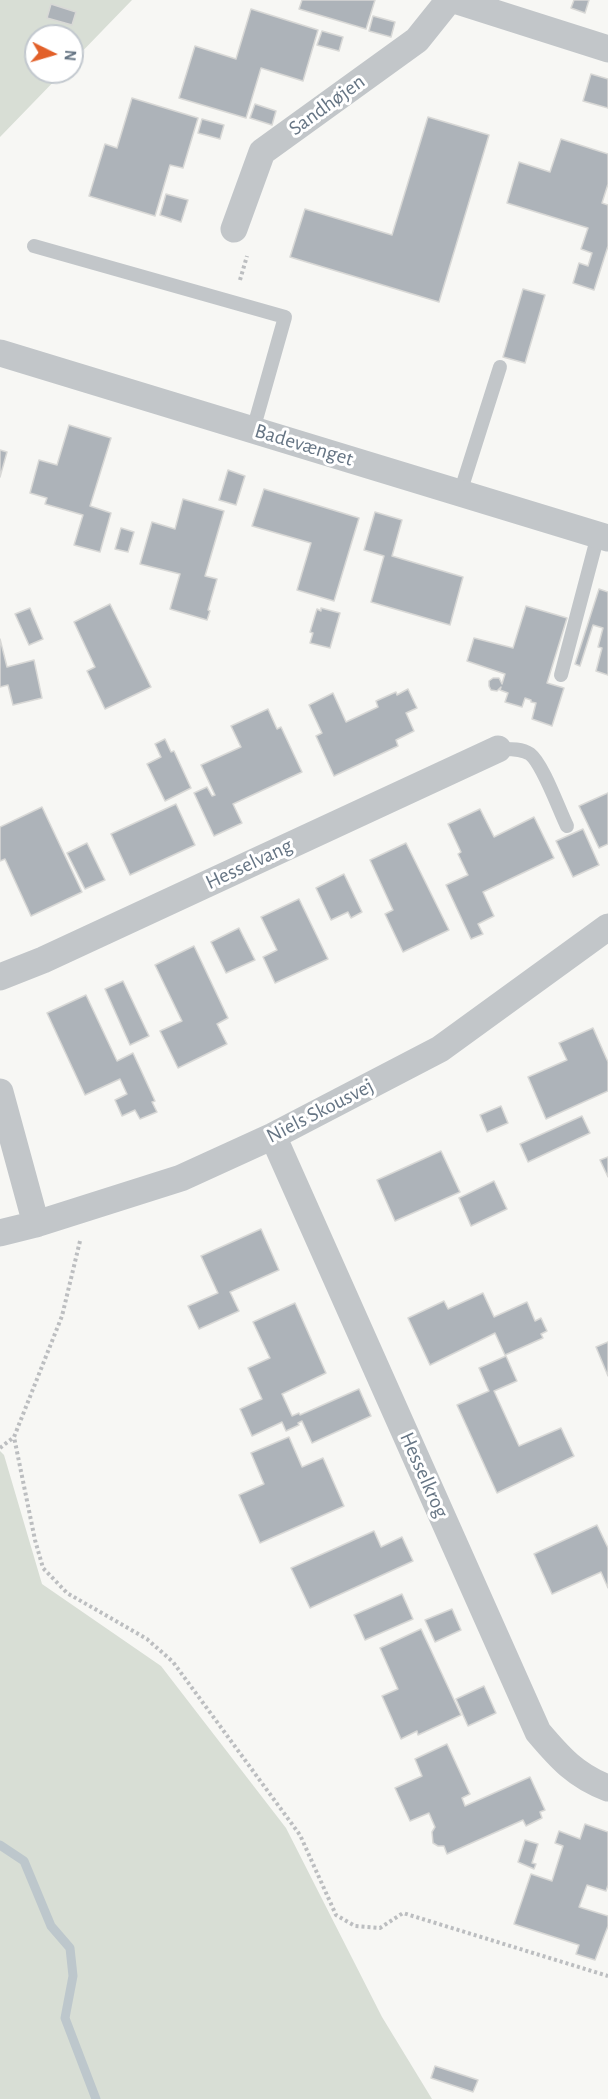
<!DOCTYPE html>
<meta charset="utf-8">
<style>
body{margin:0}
#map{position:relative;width:608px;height:2099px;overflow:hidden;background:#f7f7f4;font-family:"Alegreya Sans",sans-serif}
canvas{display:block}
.north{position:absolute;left:24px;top:24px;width:60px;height:60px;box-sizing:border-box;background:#fff;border:2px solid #c2c8ce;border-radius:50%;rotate:95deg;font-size:16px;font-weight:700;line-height:24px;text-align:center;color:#667584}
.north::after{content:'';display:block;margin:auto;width:21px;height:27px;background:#e26029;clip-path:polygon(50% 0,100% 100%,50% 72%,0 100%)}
</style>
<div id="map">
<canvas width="608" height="2099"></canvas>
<div class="north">N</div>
</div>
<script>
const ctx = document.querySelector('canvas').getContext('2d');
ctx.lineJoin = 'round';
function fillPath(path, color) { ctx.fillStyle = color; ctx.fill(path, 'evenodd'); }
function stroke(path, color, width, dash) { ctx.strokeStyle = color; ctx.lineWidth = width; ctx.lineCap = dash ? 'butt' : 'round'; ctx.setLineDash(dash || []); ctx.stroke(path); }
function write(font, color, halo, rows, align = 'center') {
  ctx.font = font + ' "Alegreya Sans",sans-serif'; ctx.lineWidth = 6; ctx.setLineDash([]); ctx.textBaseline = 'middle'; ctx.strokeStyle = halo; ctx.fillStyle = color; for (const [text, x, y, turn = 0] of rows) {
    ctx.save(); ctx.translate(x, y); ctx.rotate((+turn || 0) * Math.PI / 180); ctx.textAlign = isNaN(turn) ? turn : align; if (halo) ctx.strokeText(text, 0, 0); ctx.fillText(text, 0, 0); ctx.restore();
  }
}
fillPath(new Path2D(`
 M0,0H132L72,62V36H36V72H63L0,137Z
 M0,1451L4,1455L42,1584L161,1666L286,1828L382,2017L432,2099H0Z`), '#d8ded5');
stroke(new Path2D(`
 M0,1845L24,1861L51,1926L70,1948L73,1976L65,2018L96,2099`), '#bdc7cc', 9);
const building = new Path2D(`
 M302,0H375L366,29L299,9Z
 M574,0H589L585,13L571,8Z
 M51,4L76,12L72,25L47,18Z
 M251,9L318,30L303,81L261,68L246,118L179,98L195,46L236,59Z
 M373,16L395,22L391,37L369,31Z
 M322,31L343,37L339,51L317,45Z
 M591,74L608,79V108L583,101Z
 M132,98L198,118L183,168L170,165L155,216L89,196L105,144L117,148Z
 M255,104L276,111L272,125L250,118Z
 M428,117L489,135L439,302L290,257L305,209L392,235Z
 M202,119L224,125L220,139L198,133Z
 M561,139L608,154V184L602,203L608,205V246L594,290L573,283L579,263L588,266L592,253L581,249L588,228L507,203L519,162L550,172Z
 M166,194L188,200L181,222L160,215Z
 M523,289L545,295L525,363L503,357Z
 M69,425L111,438L90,506L111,513L100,552L74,545L83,515L45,504L47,498L30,493L39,460L57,465Z
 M0,450L7,452L0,477Z
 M228,470L245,476L236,505L219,500Z
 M264,489L359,518L334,601L297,590L311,543L252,526Z
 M183,499L224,511L205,576L217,579L208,610L210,611L207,620L170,609L180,574L140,564L152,522L175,529Z
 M375,512L402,520L392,556L463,577L450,625L371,602L384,556L364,550Z
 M121,528L134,532L128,552L115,549Z
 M599,589L608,592V675L596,671L602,648L598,647L603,628L593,625L580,666L575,664Z
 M110,604L151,687L105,709L87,671L95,667L74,622Z
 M526,606L567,618L547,683L564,688L552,726L532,719L536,703L531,702V700L525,698L522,707L505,702L508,693L500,690L501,687L497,691L491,690L489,686V681L493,678H499L502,684L505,674L467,661L474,638L513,648Z
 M30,608L43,639L29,645L15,614Z
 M321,608L340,613L330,648L310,643L313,633L310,632L317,609L321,611Z
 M0,639L7,667L34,660L42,698L13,705L8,685L0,687Z
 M408,689L417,708L406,713L414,731L396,740L398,746L334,776L316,736L322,733L309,705L333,693L346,722L378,707L376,701L396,692L397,695Z
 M268,709L277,729L281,727L302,772L233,804L242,823L214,836L194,793L207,787L212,796L215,795L201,765L241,747L231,726Z
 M165,739L171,752L174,751L191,788L165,801L147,764L161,757L155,744Z
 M608,793V844L599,848L579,806Z
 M176,804L195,845L130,875L111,834Z
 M42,807L82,892L31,916L5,859L0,861V827Z
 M480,809L494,837L534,817L554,858L483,892L494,916L478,924L483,934L471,939L446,885L468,875L458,854L461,852L448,824Z
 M583,829L599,865L573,877L556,841Z
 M87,843L105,880L85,889L67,853Z
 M406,843L449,930L403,952L385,914L393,910L370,860Z
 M344,874L362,912L351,918L348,912L331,920L316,888Z
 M299,899L328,959L275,983L263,957L277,950L261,917Z
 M239,928L255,960L226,973L211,942Z
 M194,946L228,1018L217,1024L227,1044L178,1068L160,1031L182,1021L155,965Z
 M123,981L149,1036L130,1045L105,989Z
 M86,995L117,1061L133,1053L155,1101L152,1102L157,1112L140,1119L135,1110L122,1116L115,1100L127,1094L120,1079L85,1095L47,1013Z
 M593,1028L608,1062V1091L546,1119L528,1077L567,1060L559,1043Z
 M501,1106L508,1123L487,1132L480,1115Z
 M582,1116L590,1133L528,1162L520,1144Z
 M441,1151L460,1192L395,1221L377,1180Z
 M608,1157V1177L600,1160Z
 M494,1181L507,1209L471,1226L459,1198Z
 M261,1229L279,1270L230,1292L239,1311L199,1329L188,1306L218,1293L201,1256Z
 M483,1293L494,1317L527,1302L535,1321L541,1318L547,1331L541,1334L543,1338L505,1355L495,1333L430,1365L408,1318L444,1301L448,1309Z
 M295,1303L326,1373L282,1394L292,1416L299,1413L300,1415L359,1389L371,1416L312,1443L302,1421L298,1423L299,1425L286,1431L282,1422L252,1436L240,1409L262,1399L248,1368L270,1358L253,1322Z
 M608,1342V1376L596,1347Z
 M506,1356L517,1381L494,1391L519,1446L561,1428L574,1456L497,1493L457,1405L489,1391L479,1368Z
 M289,1437L302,1467L323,1458L344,1506L260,1543L239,1495L264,1484L251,1453Z
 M597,1525L608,1548V1588L601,1572L552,1594L534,1554Z
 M374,1531L381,1547L402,1537L413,1561L310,1608L291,1568Z
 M402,1594L413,1619L365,1640L354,1615Z
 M452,1609L461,1630L435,1642L425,1620Z
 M421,1629L461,1715L418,1735L417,1731L401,1739L382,1696L398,1689L380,1648Z
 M484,1686L496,1713L468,1726L456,1699Z
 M447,1744L470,1794L462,1798L465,1806L530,1777L545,1810L540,1812L542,1818L526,1826L523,1820L447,1854L444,1846H438L433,1843L432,1832L435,1827L429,1813L410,1821L395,1788L422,1776L415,1759Z
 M585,1824L608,1832V1885L606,1891L587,1885L579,1907L608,1916V1926L595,1960L576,1954L579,1945L514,1924L531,1874L552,1881L563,1846L555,1843L559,1831L580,1839Z
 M525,1840L538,1844L532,1863L536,1864L534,1869L518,1862Z
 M435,2066L478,2080L473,2092L431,2078Z`);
fillPath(building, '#adb3b9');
stroke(building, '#d8d8d6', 1.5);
stroke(new Path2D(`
 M240,280L247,256
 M80,1241L62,1316L14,1437L35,1540L43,1568L67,1593L147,1639L173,1662L300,1835L336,1915L355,1926L380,1928L403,1913L608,1976
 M0,1448L14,1437`), '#bcbec0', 4, [3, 3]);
stroke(new Path2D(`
 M34,246L285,317L253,430
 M460,493L500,367
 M561,675L598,535
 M498,749C508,749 521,748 530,754C543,764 559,810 567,826`), '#c2c6c9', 14);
stroke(new Path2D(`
 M454,0L608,49
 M234,229L262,152L417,40L449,0
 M0,353L608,538
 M0,977L43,960L498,749
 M0,1092L36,1224
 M273,1136L538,1732C560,1758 576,1776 608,1788
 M0,1233L36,1224L181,1178L273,1136L440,1049L608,927`), '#c2c6c9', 27);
write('21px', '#667584', '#fff', [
 ["Sandhøjen",327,105,-36],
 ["Badevænget",304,445,17],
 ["Hesselvang",249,864,-25],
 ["Niels Skousvej",320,1111,-27],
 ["Hesselkrog",424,1475,66]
]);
</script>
